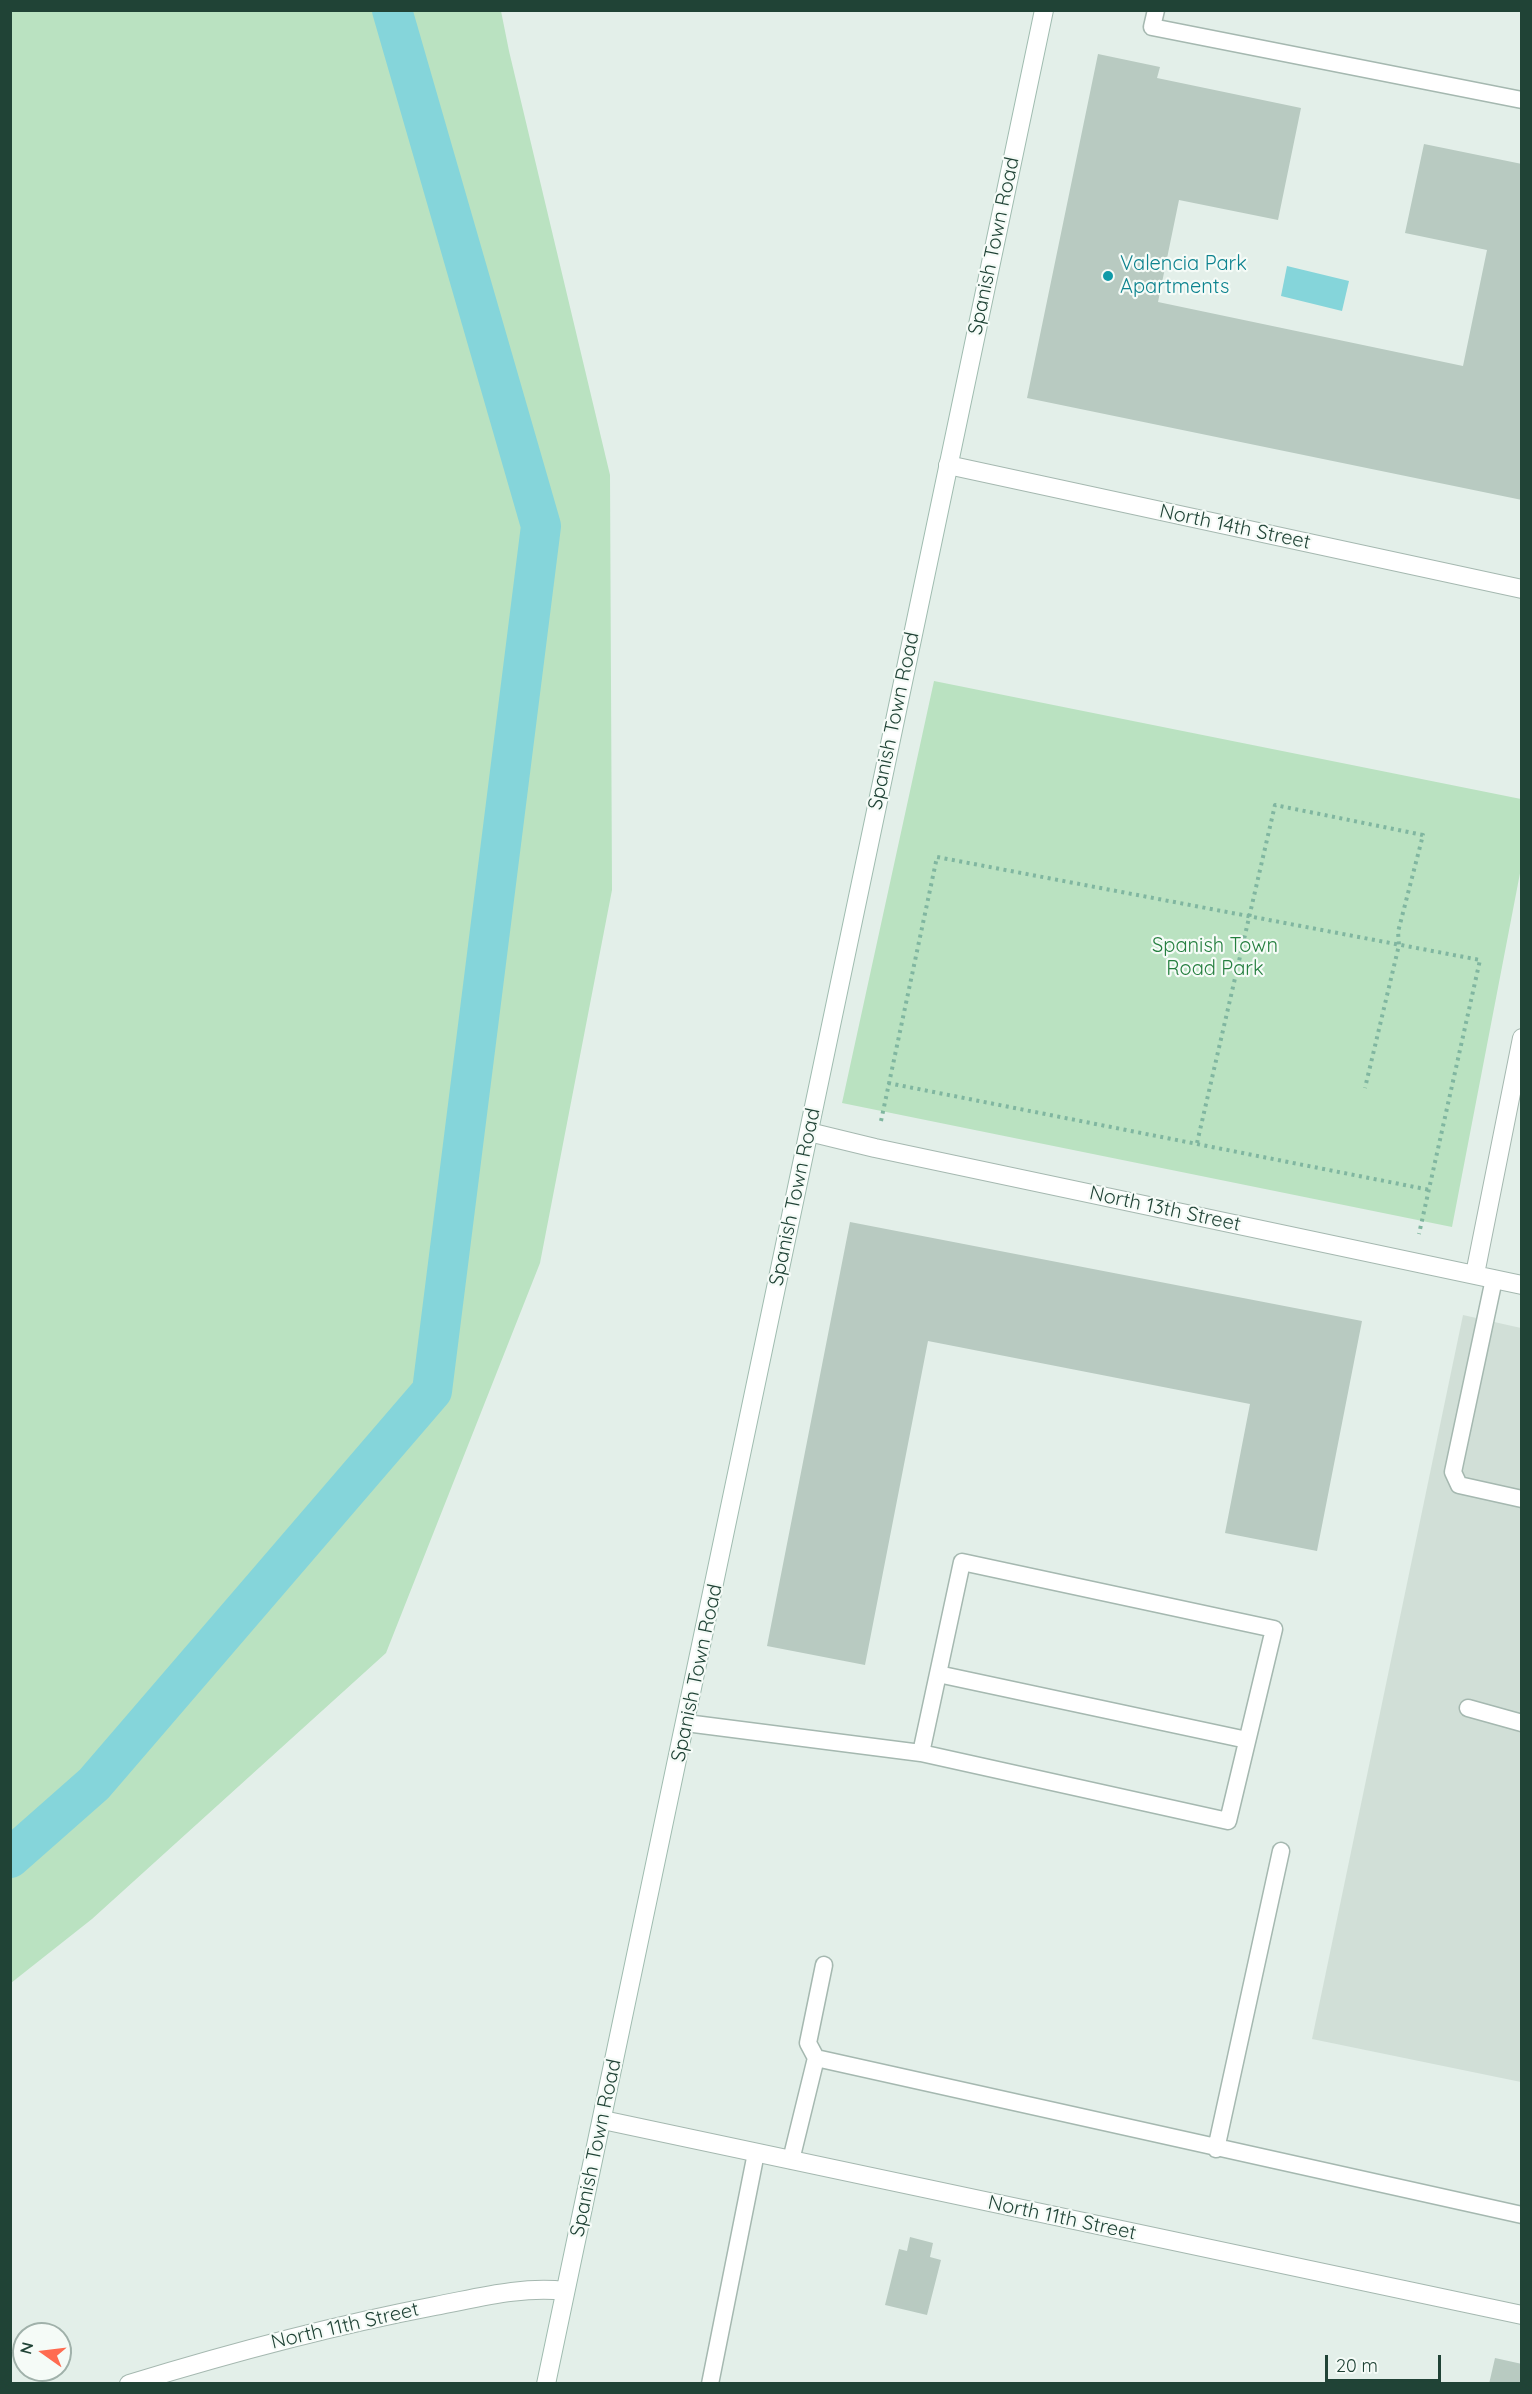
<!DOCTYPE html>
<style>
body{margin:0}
#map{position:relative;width:1532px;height:2394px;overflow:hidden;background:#e3efe9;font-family:Quicksand,sans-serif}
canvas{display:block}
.frame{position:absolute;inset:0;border:12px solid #204336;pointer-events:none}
.north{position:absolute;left:12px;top:2322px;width:60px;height:60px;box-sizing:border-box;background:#f5fbf7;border:2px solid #a0b1aa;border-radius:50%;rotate:284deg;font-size:16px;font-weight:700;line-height:24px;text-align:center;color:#204336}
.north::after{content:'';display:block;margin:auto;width:21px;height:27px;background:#ff6b51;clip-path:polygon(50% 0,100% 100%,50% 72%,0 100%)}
.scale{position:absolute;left:1325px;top:2355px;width:116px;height:27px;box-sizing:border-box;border:3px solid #204336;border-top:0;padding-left:8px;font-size:18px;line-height:21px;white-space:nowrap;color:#204336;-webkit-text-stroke:4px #f5fbf7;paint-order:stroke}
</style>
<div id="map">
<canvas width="1532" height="2394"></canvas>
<div class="frame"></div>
<div class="north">N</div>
<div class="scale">20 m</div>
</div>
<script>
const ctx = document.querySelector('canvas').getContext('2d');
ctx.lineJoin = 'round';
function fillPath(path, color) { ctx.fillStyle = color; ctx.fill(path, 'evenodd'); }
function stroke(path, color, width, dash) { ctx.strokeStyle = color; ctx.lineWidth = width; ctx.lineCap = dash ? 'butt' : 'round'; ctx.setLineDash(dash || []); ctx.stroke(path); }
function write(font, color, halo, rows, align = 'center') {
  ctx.font = font + ' Quicksand,sans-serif'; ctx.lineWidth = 4.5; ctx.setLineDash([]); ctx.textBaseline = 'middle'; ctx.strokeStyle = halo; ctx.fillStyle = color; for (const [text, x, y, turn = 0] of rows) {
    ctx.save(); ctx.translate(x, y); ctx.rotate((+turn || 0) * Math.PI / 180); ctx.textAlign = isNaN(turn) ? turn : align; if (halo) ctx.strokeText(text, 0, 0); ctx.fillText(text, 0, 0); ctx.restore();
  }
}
fillPath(new Path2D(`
 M1463,1315L1521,1328V2082L1312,2039Z`), '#d1dfd7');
fillPath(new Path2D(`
 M11,10L501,11L509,51L610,475L612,890L540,1263L386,1653L92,1919L11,1983Z
 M934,681L1521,799V868L1452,1227L842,1103Z`), '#bae2c1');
fillPath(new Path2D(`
 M1287,266L1349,281L1342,311L1281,296Z`), '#85d5da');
stroke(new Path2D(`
 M10,1858L94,1784L432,1391L541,526L392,10`), '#85d5da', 40);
fillPath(new Path2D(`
 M1098,54L1160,67L1157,78L1301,108L1278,220L1179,200L1158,302L1463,366L1487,250L1405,233L1424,144L1522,164V500L1027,398Z
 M850,1222L1362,1321L1317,1551L1225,1533L1250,1404L928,1341L865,1665L767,1646Z
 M910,2237L933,2243L930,2257L941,2260L927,2315L885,2305L899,2249L907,2251Z
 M1495,2358L1522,2364V2384H1489Z`), '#b8cac1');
const lane = new Path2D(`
 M1156,10L1152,27L1522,100
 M1494,1279L1453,1472L1459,1485L1522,1499
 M938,1674L1247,1740
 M1468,1708L1522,1723
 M686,1723L921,1753L1228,1821L1274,1629L962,1562L921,1753
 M816,2058L808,2043L824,1965
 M1216,2149L1281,1851
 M791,2160L816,2058L1522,2215
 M710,2384L756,2153`);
const street = new Path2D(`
 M948,465L1522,589
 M809,1132L875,1148L1522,1285
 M1475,1274L1522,1038
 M603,2120L1522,2315
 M129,2384C230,2353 331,2326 435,2306C478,2298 521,2286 565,2291`);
const secondary = new Path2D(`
 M546,2384L1044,10`);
stroke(lane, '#a5b8b0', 19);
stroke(street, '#a5b8b0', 20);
stroke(secondary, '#a0bcb0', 20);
stroke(new Path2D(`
 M888,1083L1430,1190
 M881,1121L937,857L1480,960L1419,1234
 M1197,1143L1275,805L1423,835L1398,932L1399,945L1365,1088`), '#80b6a0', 4, [3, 4.5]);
stroke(lane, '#fff', 16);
stroke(street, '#fff', 18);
stroke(secondary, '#fff', 18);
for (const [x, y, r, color] of [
 [1108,276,6,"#0f9aa8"]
]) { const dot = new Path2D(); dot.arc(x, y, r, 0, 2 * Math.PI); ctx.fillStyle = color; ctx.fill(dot); stroke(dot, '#f5fbf7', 2); }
write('20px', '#204336', '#f5fbf7', [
 ["Spanish Town Road",994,246,-78],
 ["North 14th Street",1235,527,12],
 ["Spanish Town Road",894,721,-78],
 ["Spanish Town Road",795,1197,-78],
 ["North 13th Street",1165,1209,12],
 ["Spanish Town Road",697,1673,-78],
 ["Spanish Town Road",596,2148,-78],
 ["North 11th Street",1062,2218,12],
 ["North 11th Street",345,2326,-13]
]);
write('20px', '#0d838f', '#f5fbf7', [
 ["Valencia Park",1120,264],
 ["Apartments",1120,287]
], 'left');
write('20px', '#257f3f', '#f5fbf7', [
 ["Spanish Town",1215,946],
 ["Road Park",1215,969]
]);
</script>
